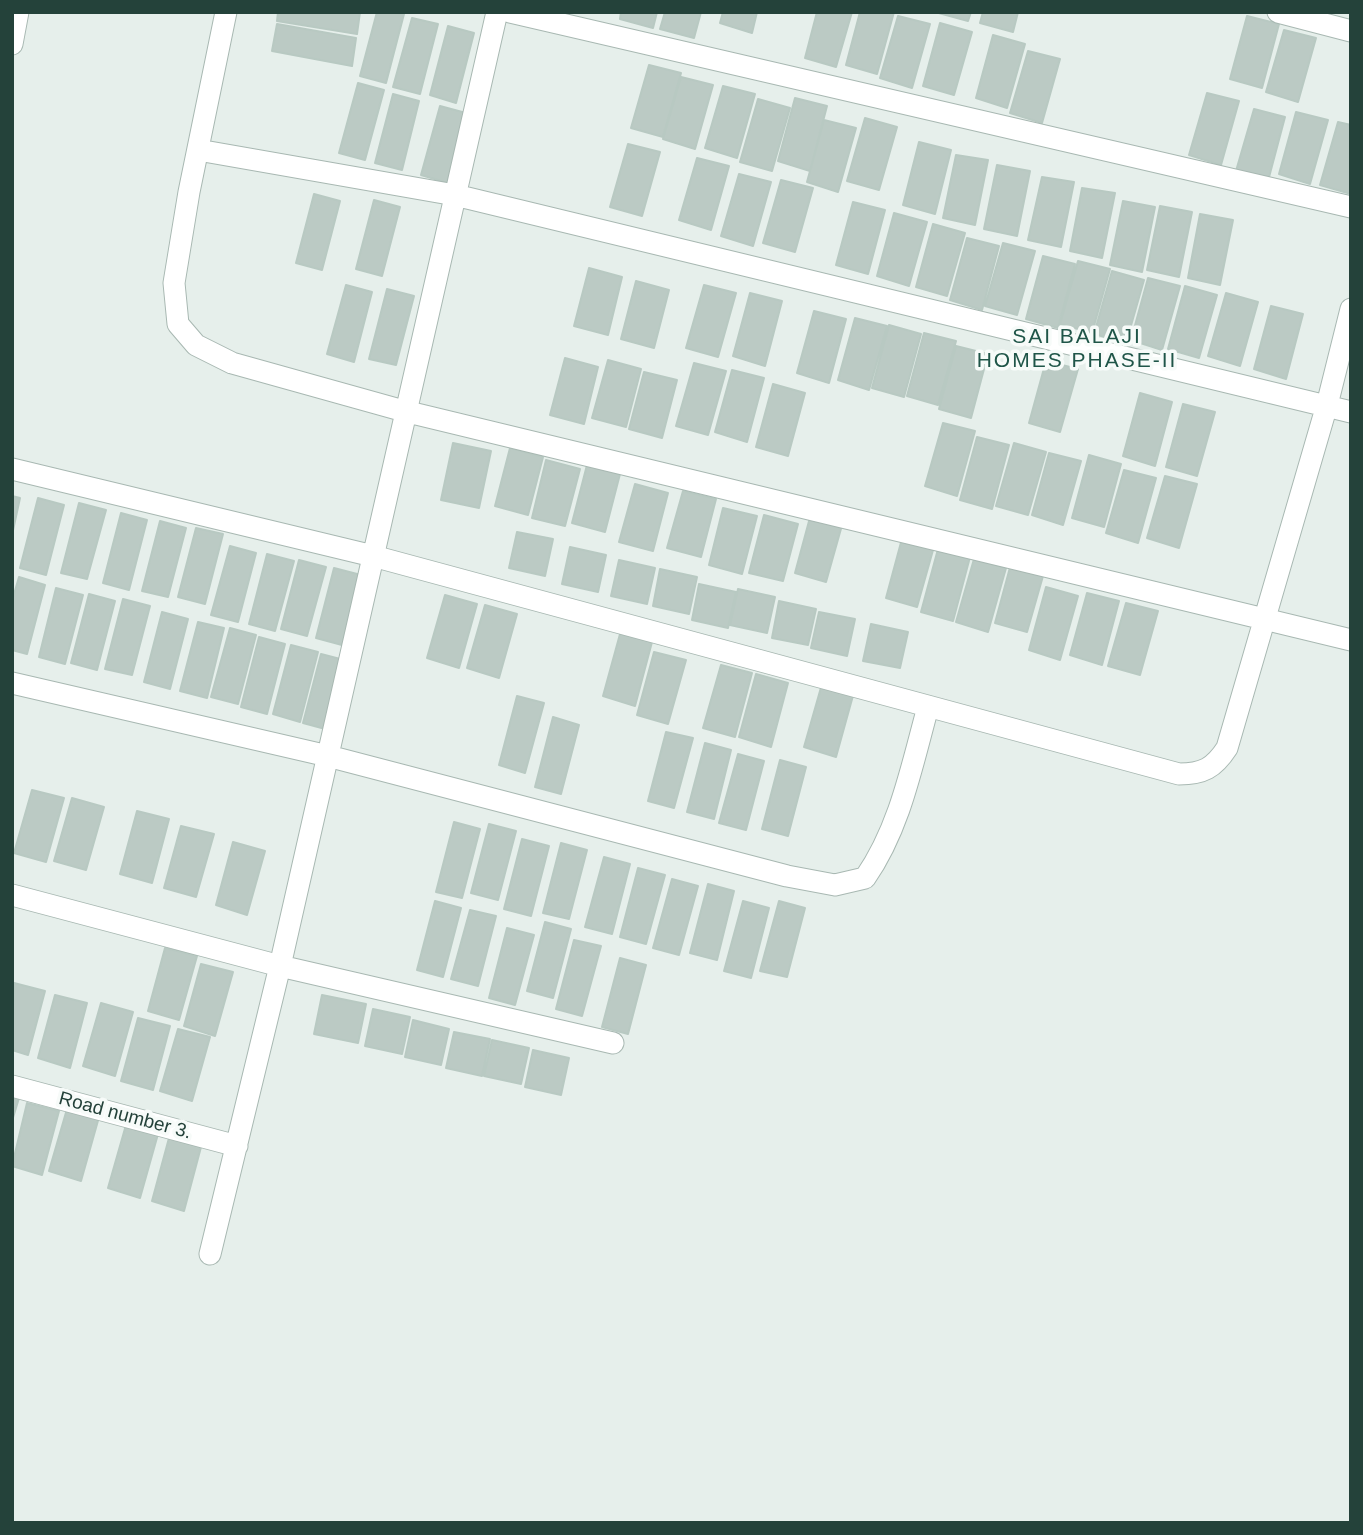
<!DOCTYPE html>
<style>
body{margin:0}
#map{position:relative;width:1363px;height:1535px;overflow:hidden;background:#e6efeb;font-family:Arial,sans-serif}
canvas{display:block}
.frame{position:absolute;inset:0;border:14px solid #24423a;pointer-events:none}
</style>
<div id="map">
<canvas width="1363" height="1535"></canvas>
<div class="frame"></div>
</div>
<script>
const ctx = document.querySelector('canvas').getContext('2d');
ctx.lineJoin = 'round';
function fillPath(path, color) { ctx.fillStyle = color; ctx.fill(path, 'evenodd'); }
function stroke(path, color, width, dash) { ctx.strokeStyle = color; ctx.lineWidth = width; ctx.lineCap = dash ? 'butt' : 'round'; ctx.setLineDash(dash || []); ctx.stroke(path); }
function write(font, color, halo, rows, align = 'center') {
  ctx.font = font + ' Arial,sans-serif'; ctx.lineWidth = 7; ctx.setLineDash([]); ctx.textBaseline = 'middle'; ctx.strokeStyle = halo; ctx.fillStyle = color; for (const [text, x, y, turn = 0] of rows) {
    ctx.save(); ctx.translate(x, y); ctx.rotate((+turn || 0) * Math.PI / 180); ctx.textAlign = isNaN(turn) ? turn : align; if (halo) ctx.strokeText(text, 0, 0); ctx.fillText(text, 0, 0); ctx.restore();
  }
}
const building = new Path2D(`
 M278,12H360L357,34L277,21Z
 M377,12L404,14L386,83L360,76Z
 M621,12H657L653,28L620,19Z
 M665,12H701L694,38L660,29Z
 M723,12H757L752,33L720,23Z
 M817,12H852L836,67L805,58Z
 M860,12H894L877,74L846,65Z
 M935,12H971L968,21Z
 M983,12H1018L1013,32L980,23Z
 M898,16L930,24L912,88L880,78Z
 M1247,16L1279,24L1262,88L1230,79Z
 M412,18L438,24L420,94L393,87Z
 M940,23L972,32L954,95L923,86Z
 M277,24L356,38L352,66L272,51Z
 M448,26L474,33L456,103L430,95Z
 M1284,30L1316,38L1298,102L1266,92Z
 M993,35L1025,44L1007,108L976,98Z
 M1028,51L1060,59L1042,123L1010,113Z
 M649,65L681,73L663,137L631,128Z
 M681,77L713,85L695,149L663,139Z
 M358,83L384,90L365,160L339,153Z
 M723,86L755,94L737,158L705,148Z
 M1207,93L1239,101L1221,165L1189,155Z
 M393,94L419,101L402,170L375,163Z
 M795,98L827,106L810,171L778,161Z
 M758,99L790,108L772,171L740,162Z
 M440,106L466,113L448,183L421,175Z
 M1254,109L1285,117L1268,181L1236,171Z
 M1296,112L1328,120L1310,184L1279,174Z
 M865,118L897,127L879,190L847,181Z
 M824,120L856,128L838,192L807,182Z
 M1338,122L1351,125V194L1320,185Z
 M919,142L951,150L935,214L903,205Z
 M628,144L660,152L642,216L610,207Z
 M956,155L988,160L975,225L943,218Z
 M697,158L729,166L711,230L679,220Z
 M997,165L1030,171L1017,236L984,229Z
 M739,174L771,182L753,246L721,236Z
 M1042,177L1074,182L1061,247L1028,240Z
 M781,180L813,188L795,252L763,243Z
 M1082,188L1115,193L1102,258L1070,251Z
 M314,194L340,201L322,270L296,263Z
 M374,200L400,207L382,276L356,269Z
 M1123,201L1155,207L1142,272L1110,265Z
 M853,202L885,210L868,274L836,265Z
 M1160,206L1192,212L1179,277L1147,270Z
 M894,213L927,222L909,286L877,276Z
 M1200,214L1233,220L1220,285L1188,278Z
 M933,224L965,233L947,296L916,287Z
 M967,238L999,246L982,310L950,300Z
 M1003,243L1035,251L1017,315L985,306Z
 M1043,256L1075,264L1058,328L1026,319Z
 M1078,261L1110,269L1092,333L1060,324Z
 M589,268L622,277L608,335L574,326Z
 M1112,271L1144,280L1126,343L1094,334Z
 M1148,278L1180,286L1162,350L1131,340Z
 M636,281L669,290L654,348L621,339Z
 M346,285L372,292L354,362L327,354Z
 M704,285L736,293L718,357L686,348Z
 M1185,286L1217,295L1199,358L1168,349Z
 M387,289L414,296L396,365L369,359Z
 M750,293L782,301L765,366L733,356Z
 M1226,293L1258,302L1240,366L1208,356Z
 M1271,306L1303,314L1286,379L1254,369Z
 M814,311L846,319L829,383L797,373Z
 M855,318L887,326L869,390L838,380Z
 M889,325L921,334L904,397L872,388Z
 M924,333L956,341L938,405L907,396Z
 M956,346L988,354L971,418L939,409Z
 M565,358L598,367L584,424L550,415Z
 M608,360L641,369L626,427L592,418Z
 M1046,361L1078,369L1060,432L1029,423Z
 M694,363L726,371L708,435L676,426Z
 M732,370L764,378L747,442L715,432Z
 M644,372L677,380L662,438L629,429Z
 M773,384L805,393L788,456L756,447Z
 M1140,393L1172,402L1155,466L1123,456Z
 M1183,404L1215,412L1197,476L1166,467Z
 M943,423L975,431L957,496L925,486Z
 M977,437L1009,445L992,509L960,500Z
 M453,443L491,451L479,508L441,500Z
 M1014,443L1046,452L1028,515L996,506Z
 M510,448L543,457L528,515L495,506Z
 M1049,453L1081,461L1063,525L1032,515Z
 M1089,455L1121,464L1104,527L1072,518Z
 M546,460L580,469L565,526L532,518Z
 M587,465L620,474L605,532L572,523Z
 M1124,470L1156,478L1138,543L1106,533Z
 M1165,476L1197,484L1179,548L1147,538Z
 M635,484L668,493L653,551L619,542Z
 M683,491L716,499L701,557L667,548Z
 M12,496L20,498L12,535Z
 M38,498L64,505L46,575L20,568Z
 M79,503L106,510L87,579L61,573Z
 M723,508L757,516L742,574L709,565Z
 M812,510L844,518L826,582L795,573Z
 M121,513L147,520L129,590L103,583Z
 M764,515L798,524L783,581L749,573Z
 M160,521L186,528L168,597L142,591Z
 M196,528L223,534L205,604L178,597Z
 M517,532L553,539L545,576L509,568Z
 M903,535L935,543L917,607L886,598Z
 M230,546L256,553L238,622L211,615Z
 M570,547L606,555L598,592L562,584Z
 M938,549L970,557L953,621L921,612Z
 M267,554L294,561L275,631L249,624Z
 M974,559L1006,568L988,632L956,622Z
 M299,560L326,567L307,636L281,629Z
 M619,560L655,568L647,604L611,596Z
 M1012,560L1045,569L1027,632L995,623Z
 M334,568L361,575L342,645L316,638Z
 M660,569L697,577L689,614L653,606Z
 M19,577L45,585L27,654L12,650V601Z
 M699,584L736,592L728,628L692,620Z
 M1046,587L1078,596L1060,660L1029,650Z
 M56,588L83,595L65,664L39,657Z
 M738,589L775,597L767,633L730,625Z
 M1087,593L1119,601L1102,665L1070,655Z
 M89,594L115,601L97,670L71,663Z
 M445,595L477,604L459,668L427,658Z
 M123,599L150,606L132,675L105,669Z
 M779,601L816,609L808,645L772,638Z
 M1126,603L1158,611L1140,675L1108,666Z
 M485,605L517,614L499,678L467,668Z
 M162,612L188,619L170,689L144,682Z
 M819,612L855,619L847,656L811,648Z
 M198,622L224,628L207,698L180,691Z
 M871,624L908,632L900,668L863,661Z
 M230,628L256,635L238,704L211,697Z
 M620,634L652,642L635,706L603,696Z
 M259,637L285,644L267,714L241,707Z
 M291,645L318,652L300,722L273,714Z
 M654,652L686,660L668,724L637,715Z
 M321,654L348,661L329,730L303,723Z
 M721,665L752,673L735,737L703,728Z
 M756,674L788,683L771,747L739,737Z
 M822,684L854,692L836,757L804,747Z
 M517,696L544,703L525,773L499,765Z
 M553,717L579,725L561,794L535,787Z
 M666,732L693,738L674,808L648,801Z
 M705,743L731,750L714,819L687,812Z
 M738,754L764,761L746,830L719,823Z
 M780,760L806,767L788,836L762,829Z
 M32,790L64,798L46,862L14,853Z
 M72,798L104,807L86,870L54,861Z
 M137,811L169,819L152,883L120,874Z
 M454,822L480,829L462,898L436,892Z
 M489,824L516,831L498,900L471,893Z
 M181,826L214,834L196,897L164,888Z
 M522,839L549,846L531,916L504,909Z
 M233,842L265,851L247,915L216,905Z
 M561,843L587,850L569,919L543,913Z
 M604,857L630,864L612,934L585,927Z
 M638,868L665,875L646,944L620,937Z
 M672,879L698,886L679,955L653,948Z
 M708,884L734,891L717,960L690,953Z
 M435,901L461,908L443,977L417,970Z
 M743,901L769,908L751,978L724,971Z
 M779,901L805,908L787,977L760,971Z
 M470,910L496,916L478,986L451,979Z
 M545,922L571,929L553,998L527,991Z
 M507,928L534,935L515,1005L489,998Z
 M574,940L601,946L582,1016L556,1009Z
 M165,948L197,956L179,1020L148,1011Z
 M620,958L646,965L628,1034L602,1027Z
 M201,964L233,972L215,1036L184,1026Z
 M14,983L45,991L28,1055L12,1050Z
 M55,995L87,1003L70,1068L38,1058Z
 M322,995L366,1004L358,1043L314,1034Z
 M101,1003L133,1012L115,1076L83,1066Z
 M373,1009L410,1017L402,1054L365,1046Z
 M138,1018L170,1026L153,1090L121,1081Z
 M413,1020L449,1029L441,1065L405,1057Z
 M178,1029L210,1037L192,1101L160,1091Z
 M454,1032L490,1039L482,1076L446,1068Z
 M492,1040L529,1048L521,1084L484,1076Z
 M533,1050L569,1058L561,1095L525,1087Z
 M12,1096L19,1098L12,1121Z
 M27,1103L59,1111L42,1175L12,1166Z
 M67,1109L99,1117L81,1181L49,1171Z
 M126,1125L158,1134L140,1198L108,1188Z
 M169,1138L201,1147L184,1211L152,1201Z`);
fillPath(building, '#bbcac4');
stroke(building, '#b8c9c2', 2);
const minor = new Path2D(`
 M226,12L189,192L174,283L178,324L196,345L232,363L404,411L1351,640
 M510,12L1351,207
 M1278,12L1351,31
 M12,44L18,12
 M198,150L455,195L1351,412
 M12,469L373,556L1179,774C1203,774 1214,768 1227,748L1327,405L1351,309
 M12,683L328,756L787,876L835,885L865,878C900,828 912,765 928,707
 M12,895L280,966L613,1043
 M12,1086L237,1146
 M210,1254L280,966L497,12`);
stroke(minor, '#a8b8b2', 23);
stroke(minor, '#fff', 21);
write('19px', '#24423a', '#f7fbf9', [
 ["Road number 3.",125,1116,15]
]);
ctx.letterSpacing = '2px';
write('21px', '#1f5548', '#f7fbf9', [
 ["SAI BALAJI",1077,337],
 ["HOMES PHASE-II",1077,361]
]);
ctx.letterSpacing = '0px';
</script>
